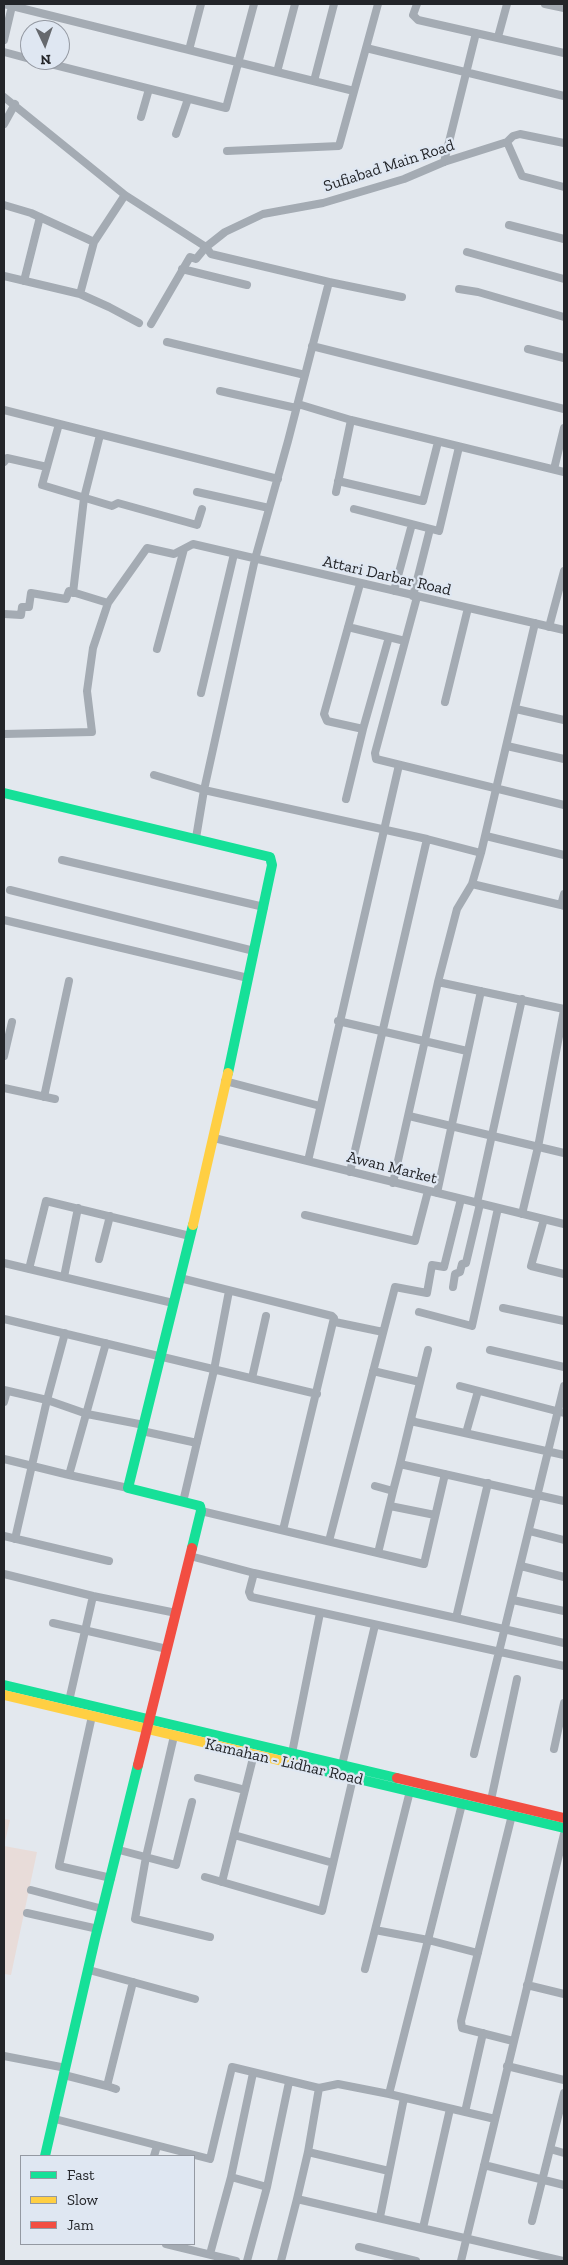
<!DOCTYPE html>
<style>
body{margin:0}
#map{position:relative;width:568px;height:2265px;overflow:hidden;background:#e3e8ee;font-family:"Zilla Slab",serif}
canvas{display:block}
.frame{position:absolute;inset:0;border:5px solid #232529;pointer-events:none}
.legend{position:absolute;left:20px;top:2155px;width:175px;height:90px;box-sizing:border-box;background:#dfe7f2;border:1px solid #9499a2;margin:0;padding:6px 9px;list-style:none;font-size:15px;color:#232529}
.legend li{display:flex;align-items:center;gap:10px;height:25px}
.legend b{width:25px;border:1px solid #9499a2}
.north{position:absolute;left:20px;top:20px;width:50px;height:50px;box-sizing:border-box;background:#dfe7f2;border:1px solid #9499a2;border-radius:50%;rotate:177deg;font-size:14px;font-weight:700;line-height:20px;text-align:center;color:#232529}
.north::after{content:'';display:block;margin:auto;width:18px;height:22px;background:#66696e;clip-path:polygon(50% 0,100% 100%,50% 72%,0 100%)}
</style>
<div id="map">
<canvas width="568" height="2265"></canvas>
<div class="frame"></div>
<ul class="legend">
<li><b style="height:6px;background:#16e098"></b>Fast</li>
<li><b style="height:6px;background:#ffcf43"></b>Slow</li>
<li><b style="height:6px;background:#f24e42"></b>Jam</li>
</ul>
<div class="north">N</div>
</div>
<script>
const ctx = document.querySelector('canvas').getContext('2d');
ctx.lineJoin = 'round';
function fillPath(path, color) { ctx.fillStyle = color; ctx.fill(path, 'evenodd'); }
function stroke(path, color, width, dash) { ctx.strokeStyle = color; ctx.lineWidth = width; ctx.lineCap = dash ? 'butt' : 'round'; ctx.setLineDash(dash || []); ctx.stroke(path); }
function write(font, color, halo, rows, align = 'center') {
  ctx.font = font + ' "Zilla Slab",serif'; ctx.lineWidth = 4.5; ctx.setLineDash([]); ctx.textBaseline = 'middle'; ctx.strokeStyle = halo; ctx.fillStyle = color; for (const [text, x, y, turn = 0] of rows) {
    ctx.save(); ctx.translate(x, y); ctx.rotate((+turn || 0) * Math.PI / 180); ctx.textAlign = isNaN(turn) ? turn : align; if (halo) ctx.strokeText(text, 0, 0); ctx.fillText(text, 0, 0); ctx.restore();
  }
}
fillPath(new Path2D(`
 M4,1819L10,1820L4,1846L37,1852L11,1975L4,1974Z`), '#e8dcd9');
stroke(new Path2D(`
 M4,4L189,50
 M201,4L189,50L277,72
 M295,4L277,72L354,91
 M417,4L413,15L418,20L564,53
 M545,4L564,8
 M498,37L507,4
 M4,40L12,6
 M366,48L378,4
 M4,52L30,59
 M35,60L226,108L254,4
 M314,81L334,4
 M4,97L125,195L206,247L211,254L329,282L288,441L255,559L204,790L196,838
 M141,117L149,89
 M4,124L15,104
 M176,134L188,99
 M507,142L513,136L520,134L564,143
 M227,151L339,146L366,48L564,96
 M444,162L476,33
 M4,205L31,213L94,242
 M509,225L564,239
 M467,252L564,279
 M182,269L247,285
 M4,276L80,294L109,307L139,323
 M24,281L40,217
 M329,282L402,297
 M459,289L478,292L564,317
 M80,294L94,242L125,195
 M151,324L190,257L196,259L206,247L225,232L263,214L323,203L404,179L444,162L507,142L522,176L564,187
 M167,342L305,375
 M312,346L564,409
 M528,349L564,358
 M220,391L296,408
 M298,404L351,420L564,472
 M4,410L278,479
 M59,424L42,485L112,506L118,503L197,525L202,509
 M4,462L7,458L47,467
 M554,469L564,428
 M338,481L423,501L438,442
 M197,492L269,508
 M336,492L351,420
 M354,509L439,531L459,447
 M360,584L324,714L327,721L363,729
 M394,591L412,524
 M73,593L84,498L100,435
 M413,596L430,529
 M417,597L375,753L376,759L564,805
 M4,614L21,615L22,607H29L31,593L66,599L69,591L108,603
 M348,627L405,641
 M549,627L564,571
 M157,649L184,549
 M201,693L234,554
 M445,702L468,608
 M516,709L564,720
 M4,734L92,732L87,691L93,648L108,603L147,548L174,554L193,544L564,630
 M507,746L564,759
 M154,775L204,790L427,839
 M346,799L363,729L389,637
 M486,836L564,855
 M62,860L264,907
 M472,884L561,905
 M10,890L254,951
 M564,894L561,905L564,906
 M4,920L248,978
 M438,982L564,1009
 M338,1021L467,1051
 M4,1056L12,1022
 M225,1081L320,1106
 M4,1088L55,1099
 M44,1097L69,981
 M409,1116L564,1153
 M214,1138L564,1224
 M308,1161L399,765
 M350,1172L427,839L481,853
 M393,1183L438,982L457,909L472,884L481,853L535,623
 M437,1193L481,991
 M477,1203L522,999
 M522,1214L538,1147L564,1010
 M305,1215L415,1241L428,1191
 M544,1219L531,1266L564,1274
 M99,1259L110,1216
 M4,1263L173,1303
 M29,1269L46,1201L190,1236
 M64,1277L78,1208
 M180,1278L332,1316L334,1318L283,1530
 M453,1287L455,1274L460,1272L462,1264L466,1263L480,1204
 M503,1308L564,1321
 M419,1312L472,1326L498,1208
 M4,1319L317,1394
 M335,1322L383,1332
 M106,1343L69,1475L128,1488
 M428,1350L411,1419L415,1422L564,1455
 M490,1350L564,1367
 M373,1371L420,1382
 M252,1378L266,1316
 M460,1386L564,1413
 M4,1390L47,1400L65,1333
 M4,1402L7,1391
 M142,1431L197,1443
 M466,1433L478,1391
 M4,1459L69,1475
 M400,1464L411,1419
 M488,1483L456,1618L564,1643
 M375,1486L393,1491L400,1464L564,1501
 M183,1502L214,1370L229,1291
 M390,1506L435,1515
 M201,1511L424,1564L445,1474
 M529,1531L564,1540
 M4,1536L109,1561
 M15,1539L47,1400L87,1414L144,1425
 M329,1541L395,1287L427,1293L432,1265L444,1267L461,1199
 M378,1553L393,1491
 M190,1556L254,1573L249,1592L251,1597L564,1666
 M521,1566L564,1577
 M254,1573L456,1618
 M4,1574L93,1596L176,1613
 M513,1600L564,1611
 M53,1623L167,1649
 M69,1701L93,1596
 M92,1716L59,1866L111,1878
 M174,1736L146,1857L135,1919L210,1937
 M554,1749L564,1703
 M292,1753L320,1613
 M474,1754L564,1386
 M342,1765L375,1625
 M198,1778L245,1790
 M491,1800L517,1679
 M462,1804L428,1940L478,1953
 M512,1815L461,2021L462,2028L513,2041
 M234,1835L333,1863
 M119,1850L176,1865L192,1802
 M205,1877L322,1911L353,1778
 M222,1882L254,1754
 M31,1890L103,1909
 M27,1913L98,1929
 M365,1969L375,1930
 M89,1970L195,1999
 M527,1985L564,1994
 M4,2056L66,2068
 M507,2066L564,2080
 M64,2075L107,2086
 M319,2088L308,2152L297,2199L563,2261
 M116,2089L107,2086L133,1982
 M389,2094L428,1940L375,1930L410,1791
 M465,2112L483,2033
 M55,2119L210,2159L232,2067L319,2088L338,2084L389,2094L495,2119
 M550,2149L564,2153
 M308,2152L389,2171
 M154,2156L157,2146
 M484,2165L564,2185
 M231,2177L253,2073
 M380,2217L404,2098
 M532,2221L564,2093
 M423,2228L450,2109
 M166,2244L236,2261
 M359,2247L416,2261
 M210,2254L231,2177L267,2187
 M247,2261L267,2187L289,2082
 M281,2261L297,2199
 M461,2261L564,1834`), '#a4abb3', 8);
stroke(new Path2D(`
 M4,793L270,857L272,865L228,1073
 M192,1548L201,1511L200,1506L128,1488L193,1225
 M4,1685L397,1778
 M295,1764L564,1828
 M45,2156L95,1939L138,1765`), '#16e098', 10);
stroke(new Path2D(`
 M193,1225L228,1073
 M4,1695L295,1764`), '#ffcf43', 10);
stroke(new Path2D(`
 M138,1765L192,1548
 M397,1778L564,1818`), '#f24e42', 10);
write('16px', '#232529', '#dfe7f2', [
 ["Sufiabad Main Road",389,166,-18],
 ["Attari Darbar Road",387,576,13],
 ["Awan Market",392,1168,14],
 ["Kamahan - Lidhar Road",284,1762,13]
]);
</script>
